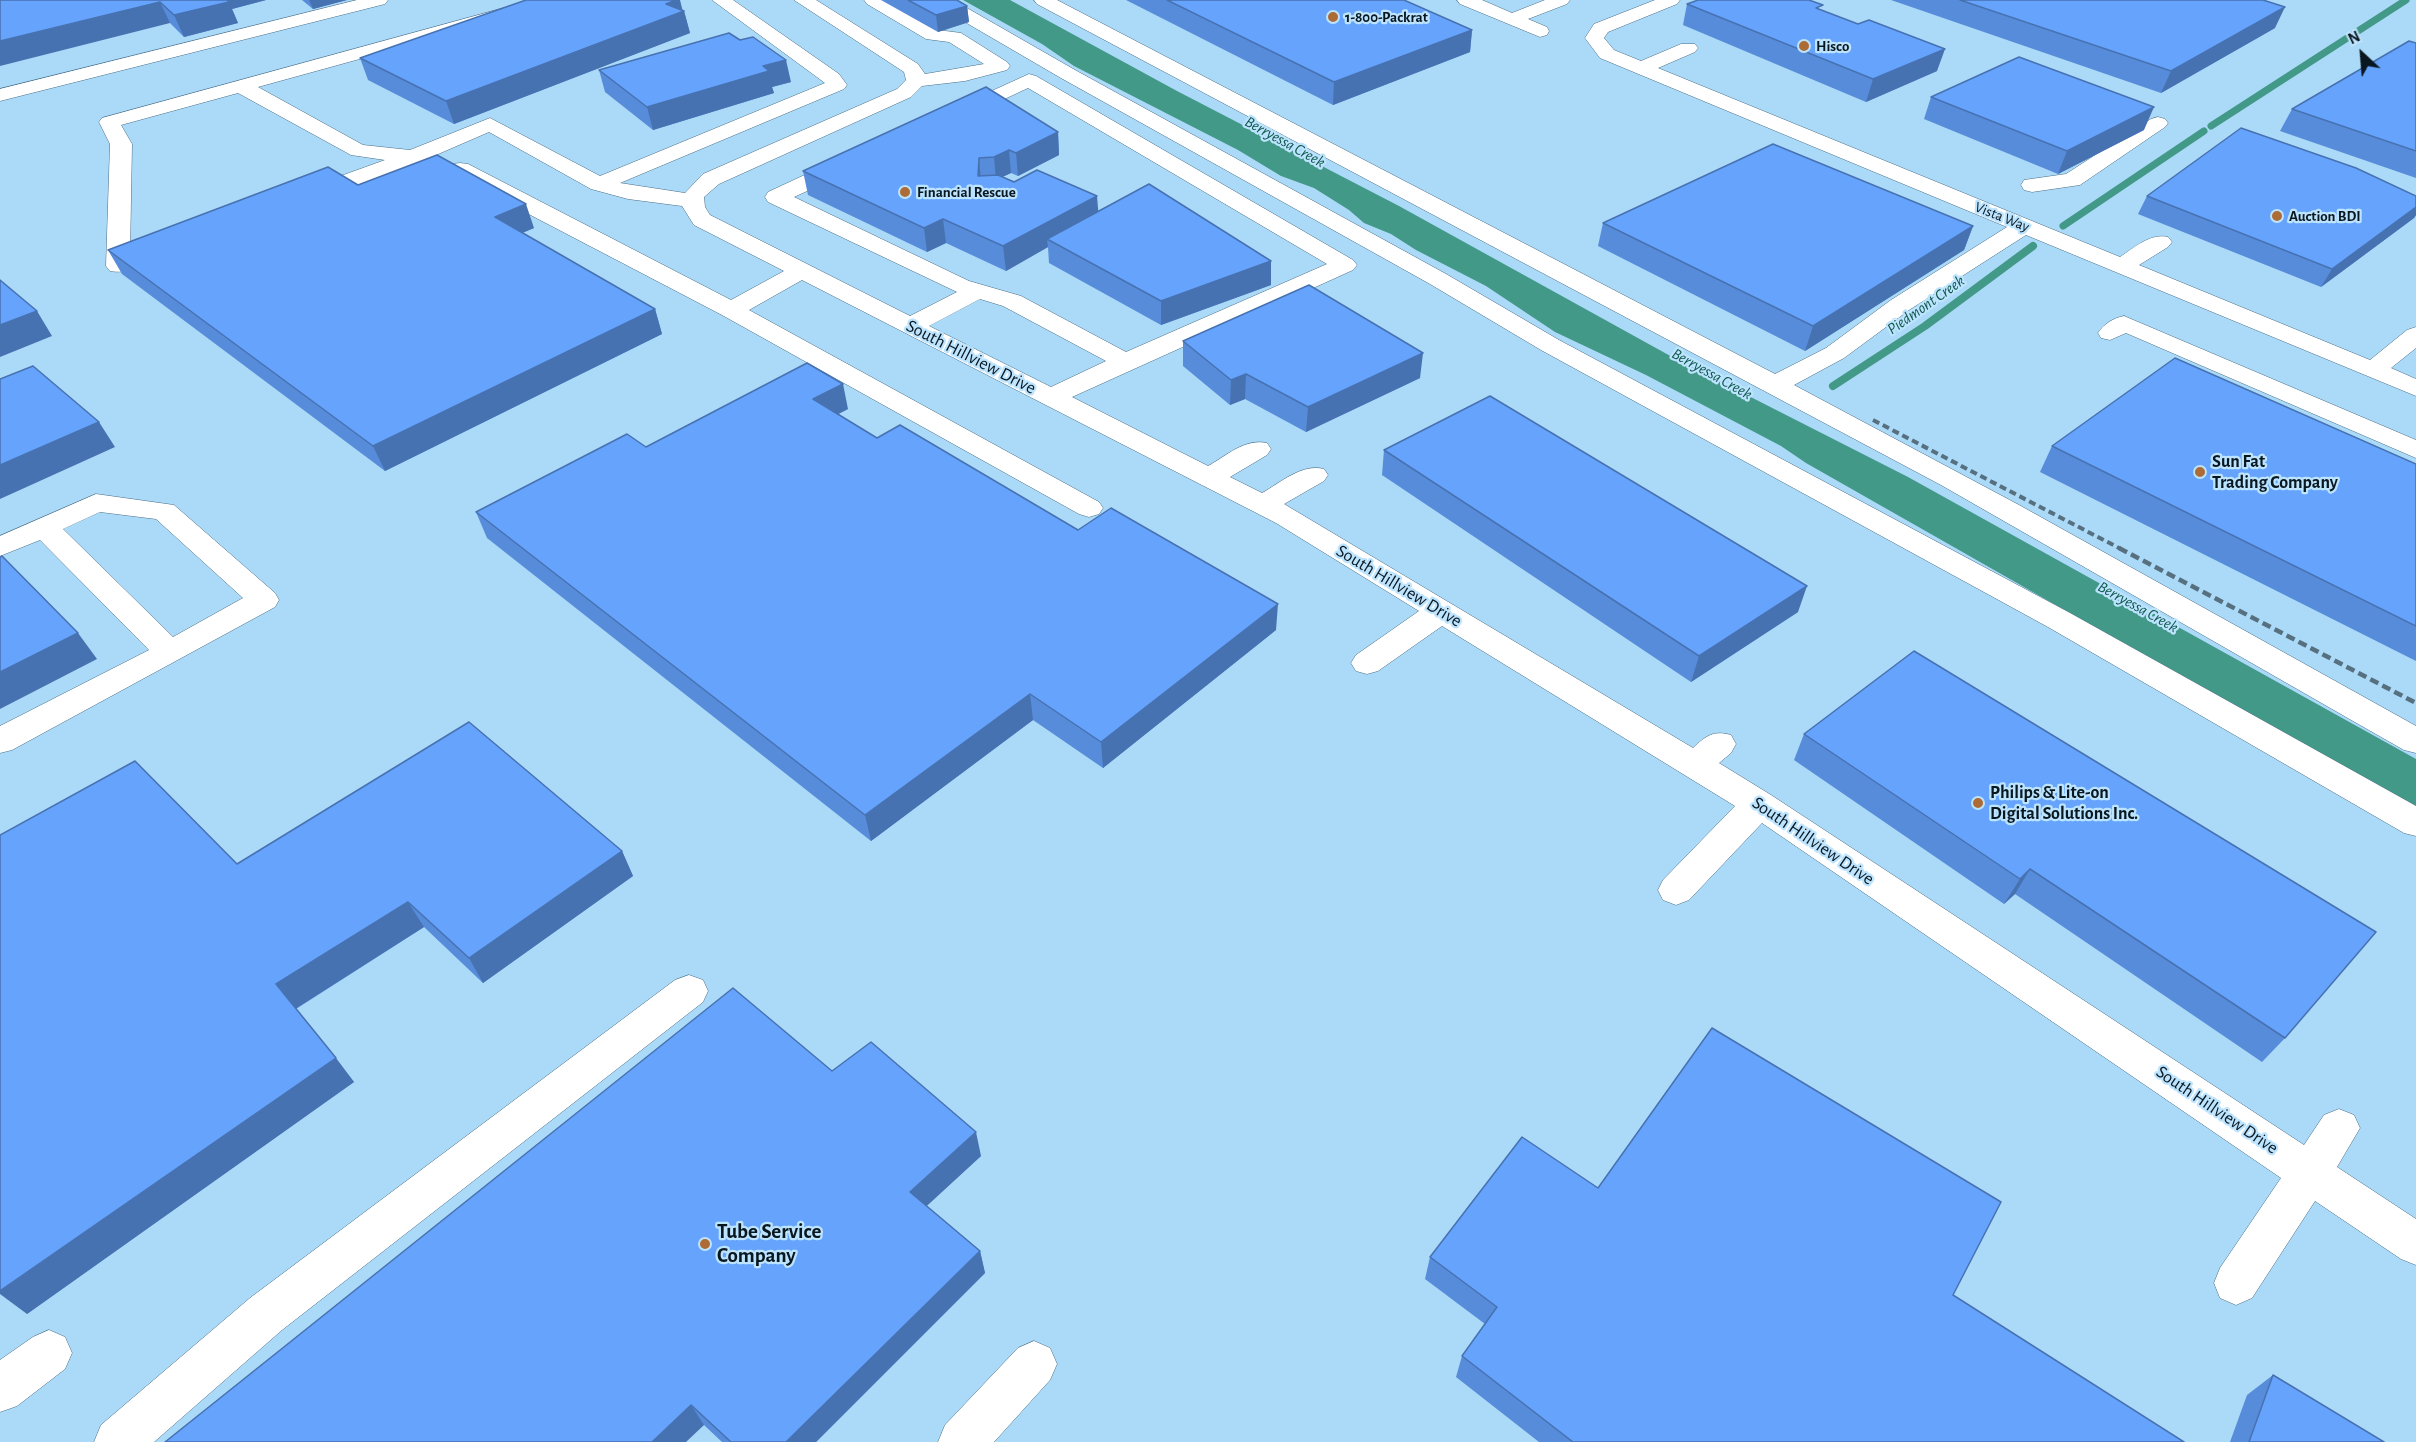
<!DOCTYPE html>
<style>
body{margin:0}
#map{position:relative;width:2416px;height:1442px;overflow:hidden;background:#bde4fe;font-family:"Alegreya Sans",sans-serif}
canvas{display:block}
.north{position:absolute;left:2332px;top:24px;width:60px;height:60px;-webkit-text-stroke:4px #bde4fe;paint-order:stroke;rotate:334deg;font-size:16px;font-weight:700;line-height:24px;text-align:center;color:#091720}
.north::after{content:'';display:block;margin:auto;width:21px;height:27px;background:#091720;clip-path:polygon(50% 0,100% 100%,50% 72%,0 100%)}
</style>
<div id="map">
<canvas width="2416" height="1442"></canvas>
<div class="north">N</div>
</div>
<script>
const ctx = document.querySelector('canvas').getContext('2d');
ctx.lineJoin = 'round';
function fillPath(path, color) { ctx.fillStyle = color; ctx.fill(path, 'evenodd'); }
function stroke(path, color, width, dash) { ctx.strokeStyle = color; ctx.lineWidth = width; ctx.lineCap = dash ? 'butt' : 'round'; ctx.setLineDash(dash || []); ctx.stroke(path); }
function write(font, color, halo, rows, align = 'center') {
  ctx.font = font + ' "Alegreya Sans",sans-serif'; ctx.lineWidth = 4.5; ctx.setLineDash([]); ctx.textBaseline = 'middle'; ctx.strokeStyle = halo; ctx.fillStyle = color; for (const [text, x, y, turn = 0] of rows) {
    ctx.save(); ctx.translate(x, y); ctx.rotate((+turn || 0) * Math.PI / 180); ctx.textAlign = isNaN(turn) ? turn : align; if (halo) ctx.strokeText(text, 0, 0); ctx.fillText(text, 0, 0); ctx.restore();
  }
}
fillPath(new Path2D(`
 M0,0H2416V1442H0Z`), '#abd9f8');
fillPath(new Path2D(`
 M963,0H1010L1177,91L1399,206L1674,358L1908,477L2416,759V810L1806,463L1781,446L1646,375L1555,332L1486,286L1416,250L1391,234L1364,223L1349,210L1314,188L1281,176L1238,150L1074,66L1042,44Z`), '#429987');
stroke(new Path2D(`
 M2211,126L2406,0
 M2063,226L2204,131`), '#429987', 7);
stroke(new Path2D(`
 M1833,386L1925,326L2033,246`), '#429987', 8);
const minor = new Path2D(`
 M357,0H388L385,4L0,101V89Z
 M533,0H562L559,4L258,87L363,145L410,150L490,118L600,176L825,83L712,0H733L839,74L847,85L844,89L620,183L685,193L703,174L897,89L906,80L904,72L794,0H816L918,64L925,74L984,64L949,42L926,39L867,4L864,0H886L938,30L961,33L1007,62L1010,66L1007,70L965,81L922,86L911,97L719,184L704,197L705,207L710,215L910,316L957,292L768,202L765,197L768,192L839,159L847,158L855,159L858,164L855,169L794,197L969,281L1021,296L1126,352L1327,264L1028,88L964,118H950L947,114L950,110L1029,74L1036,76L1353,260L1357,265L1353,270L1072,397L1208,466C1226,456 1245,438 1267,443L1271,449L1267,455L1230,477L1262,493C1280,483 1302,463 1324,469L1328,475L1324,481L1284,504L1693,748C1706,736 1713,730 1731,735L1736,744L1731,753L1719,763L1771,795L2304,1145L2324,1115L2339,1109L2354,1115L2360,1128L2337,1167L2416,1219V1265L2401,1259L2315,1201L2252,1298L2236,1305L2220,1298L2214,1283L2220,1268L2281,1178L1762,823L1689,900L1676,905L1663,900L1658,890L1663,880L1735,806L1442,626L1378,671L1367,674L1356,671L1351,663L1356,655L1419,611L1276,523L802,280L749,310L1099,502L1103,508L1099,514L1089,517L1079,514L722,315L452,174L449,169L452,164L460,163L468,164L731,300L784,271L694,225L682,206L628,199L591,189L489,132L422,161L315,201L307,203L299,201L296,196L299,191L385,160L351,155L238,93L121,125L132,144L130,254L143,250L151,252L155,257C147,268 122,274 110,271L106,266L110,144L99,122L102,118ZM980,299L1003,306L1106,361L1051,387L929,326Z
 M931,0H953L1075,70L1446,274L1559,340L2070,613L2416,806V836L2404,833L2048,627L1541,350L1430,284L1061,78L934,4Z
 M1034,0H1057L1775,374L1826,348L1891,300L2007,227L1600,58L1585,38L1594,24L1655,0H1680L1677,4L1608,32L1604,38L1614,50L1641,61L1681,44H1695L1698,48L1695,52L1658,68L2120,257C2134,248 2150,233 2168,237L2172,242L2168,247L2139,265L2370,360L2407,330L2416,327V348L2391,368L2416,379V396L2026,235L1909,310L1844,358L1794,385L2019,505L2416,726V753L2404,750L2346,717L1941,485L1037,4Z
 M1457,0H1482L1512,13L1545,0H1570L1567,4L1528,19L1547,27L1549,31L1547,35L1540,37L1460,4Z
 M2158,117L2165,119L2168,123L2165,127L2080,185L2032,192L2024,190L2021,185L2024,180L2066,174L2151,119Z
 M2124,316L2416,440V458L2126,333L2110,340L2101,338L2098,333C2104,324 2113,318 2124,316Z
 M96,494L174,505L275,593L279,600L275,607L12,750L0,753V726L149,650L40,540L0,556V536ZM100,512L156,519L243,598L173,637L63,529Z
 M689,975L703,980L708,991L703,1002L282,1330L154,1442H94L101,1425L250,1298L675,980Z
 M49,1330L65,1337L72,1353L65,1369L17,1406L0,1412V1360L33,1337Z
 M1034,1341L1050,1348L1057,1364L1050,1380L994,1442H938L945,1425L1018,1348Z`);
stroke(minor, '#4b6f86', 1);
fillPath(minor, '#fff');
stroke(new Path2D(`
 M1873,420L2121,549`), '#577080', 4, [7, 4]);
stroke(new Path2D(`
 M2119,548L2416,703`), '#577080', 4.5, [9, 4.5]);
fillPath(new Path2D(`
 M0,0H266L232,9L238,23L184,37L170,23Z
 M302,0H347L313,9Z
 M881,0H957L967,6L969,22L938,32Z
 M1126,0H1404L1472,30L1470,52L1333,105Z
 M1891,0H2263L2275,28L2161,93Z
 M1687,4L1821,10L1937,71L1866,102L1683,25Z
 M683,11H684L690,33L454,124L368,80L360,58Z
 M2416,43V178L2280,131L2292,109Z
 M599,70L791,82L772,87L774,93L653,130L605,92Z
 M1931,97L2144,130L2058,174L1924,119Z
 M1058,132L1059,155L1018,176L1011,173L1002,177L1098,211L1271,261V285L1161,325L1049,263L1048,247L1006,271L946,243L927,252L808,195L803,171Z
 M358,185L534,228L522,233L655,309L662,334L385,471L122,274L108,250Z
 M2147,196H2416V215L2414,218L2321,287L2138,214Z
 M1603,223L1973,226L1964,250L1805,351L1598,246Z
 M1183,341L1420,378L1306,432L1245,399L1230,405L1183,366Z
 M848,409L838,414L877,438L1078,530L1276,630L1103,768L1033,720L871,841L487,538L476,512L646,447Z
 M2052,446L2416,464V661L2040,472Z
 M1384,450L1798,612L1691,682L1382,475Z
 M1914,651L2285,1038L2262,1062L2015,894L2004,904L1794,760L1804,734Z
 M622,851L633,876L483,983L424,927L296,1009L354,1082L27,1314L237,864Z
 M832,1071L981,1156L926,1206L980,1251L985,1273L816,1442H722L704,1425L165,1442Z
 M1598,1188L1953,1295L2184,1442H1539L1456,1377L1462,1356L1485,1324L1425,1279L1430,1257Z
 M2273,1375L2384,1442H2230L2247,1395Z`), '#578cda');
fillPath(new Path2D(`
 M220,0H266L232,9L238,23L184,37L174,15Z
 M309,0H347L313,9Z
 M666,0H680L683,12L684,11L690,33L454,124L446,101Z
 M160,2L170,23L0,66V41Z
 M967,6L969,22L938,32L936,15Z
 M2285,7L2275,28L2161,93L2171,71Z
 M1472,30L1470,52L1333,105L1334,82Z
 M1945,49L1937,71L1866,102L1873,79Z
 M786,60L791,82L772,87L774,93L653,130L647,107L763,66Z
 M2154,107L2144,130L2058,174L2067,151Z
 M1058,132L1059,155L1018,176L1016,153Z
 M1009,150L1011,173L996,180L994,157Z
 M979,158L981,181L978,176Z
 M1097,196L1099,220L1047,239L1048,247L1006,271L1003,246Z
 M526,204L534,228L503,241L495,217Z
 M2416,207V215L2414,218L2321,287L2332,269Z
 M943,219L946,243L927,252L924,228Z
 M1973,226L1964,250L1805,351L1813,326Z
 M1271,261V285L1161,325V301Z
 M655,309L662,334L385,471L373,446Z
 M37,311L52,336L0,357V325Z
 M1423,353L1420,378L1306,432L1308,407Z
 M1246,374L1245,399L1230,405L1231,380Z
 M843,384L848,409L819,424L813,399Z
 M99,422L115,447L0,499V465Z
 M1807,586L1798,612L1691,682L1699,656Z
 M1278,604L1276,630L1103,768L1101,742Z
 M78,633L97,659L0,709V672Z
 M1030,694L1033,720L871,841L865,815Z
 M622,851L633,876L483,983L469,958Z
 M2030,869L2015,894L2004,904L2020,879Z
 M408,902L424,927L295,1009L276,984Z
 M336,1058L354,1082L27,1314L0,1294V1291Z
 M976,1132L981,1156L917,1215L910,1192Z
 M980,1251L985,1273L816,1442H786Z
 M691,1405L704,1425L686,1442H652Z`), '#4772b1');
const building = new Path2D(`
 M0,0H227L229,2L174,15L160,2L0,41Z
 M526,0H676L666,4L684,11L446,101L360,58Z
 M908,0H957L967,6L936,15Z
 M1167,0H1404L1472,30L1334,82Z
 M1698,0H1809L1823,5L1816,8L1858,24L1869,20L1945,49L1873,79L1687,4Z
 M1960,0H2263L2285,7L2171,71Z
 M729,33L740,40L753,37L786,60L763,66L769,71L647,107L599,70Z
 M2409,41L2416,43V151L2292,109Z
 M2019,57L2154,107L2067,151L1931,97Z
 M986,87L1058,132L1016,153L1009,150L994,157L979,158L978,176L998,175L1014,182L1037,170L1097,196L1003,246L943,219L924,228L803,171Z
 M2241,128L2356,168L2416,196V207L2332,269L2147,196Z
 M1773,144L1973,226L1813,326L1603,223Z
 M437,155L526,204L495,217L655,309L373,446L108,250L328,167L358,185Z
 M1149,184L1271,261L1161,301L1047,239Z
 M0,280L37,311L0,325Z
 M1309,285L1423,353L1308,407L1246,374L1231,380L1183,341Z
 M2175,358L2416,464V626L2052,446Z
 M807,363L843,384L813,399L877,438L900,425L1078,530L1111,508L1278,604L1101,742L1030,694L865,815L476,512L627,434L646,447Z
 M33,366L99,422L0,465V379Z
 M1490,396L1807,586L1699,656L1384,450Z
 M2,556L78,633L0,672V557Z
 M1914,651L2376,932L2285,1038L2030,869L2020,879L1804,734Z
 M469,722L622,851L469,958L408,902L276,984L336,1058L0,1291V835L135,761L237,864Z
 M733,988L832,1071L871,1042L976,1132L910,1192L980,1251L786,1442H731L691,1405L652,1442H165Z
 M1712,1028L2001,1202L1953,1295L2184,1442H1573L1462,1356L1497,1307L1430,1257L1522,1137L1598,1188Z
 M2273,1375L2384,1442H2249Z`);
fillPath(building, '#65a3fd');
stroke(building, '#4772b1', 1.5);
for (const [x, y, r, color] of [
 [1333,17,6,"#ad6c36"],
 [1804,46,6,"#ad6c36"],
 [905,192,6,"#ad6c36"],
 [2277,216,6,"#ad6c36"],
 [2200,472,6,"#ad6c36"],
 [1978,803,6,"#ad6c36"],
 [705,1244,6,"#ad6c36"]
]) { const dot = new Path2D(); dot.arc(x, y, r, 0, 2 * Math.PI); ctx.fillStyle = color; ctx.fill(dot); stroke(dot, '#bde4fe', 2); }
write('bold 15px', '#091720', '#bde4fe', [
 ["1-800-Packrat",1345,17],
 ["Hisco",1816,46],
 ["Financial Rescue",917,192],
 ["Auction BDI",2289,216]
], 'left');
write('15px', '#091720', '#bde4fe', [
 ["Vista Way",2002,217,22]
]);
write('italic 16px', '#10584b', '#bde4fe', [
 ["Berryessa Creek",1285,142,29],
 ["Piedmont Creek",1926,305,-35],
 ["Berryessa Creek",1712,374,29],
 ["Berryessa Creek",2138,607,29]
]);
write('18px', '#091720', '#bde4fe', [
 ["South Hillview Drive",971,357,27],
 ["South Hillview Drive",1399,586,31],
 ["South Hillview Drive",1813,841,34],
 ["South Hillview Drive",2217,1110,34]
]);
write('bold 18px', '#091720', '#bde4fe', [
 ["Sun Fat",2212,462],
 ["Trading Company",2212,483],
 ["Philips & Lite-on",1990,793],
 ["Digital Solutions Inc.",1990,814]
], 'left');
write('bold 21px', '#091720', '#bde4fe', [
 ["Tube Service",717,1232],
 ["Company",717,1256]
], 'left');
</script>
